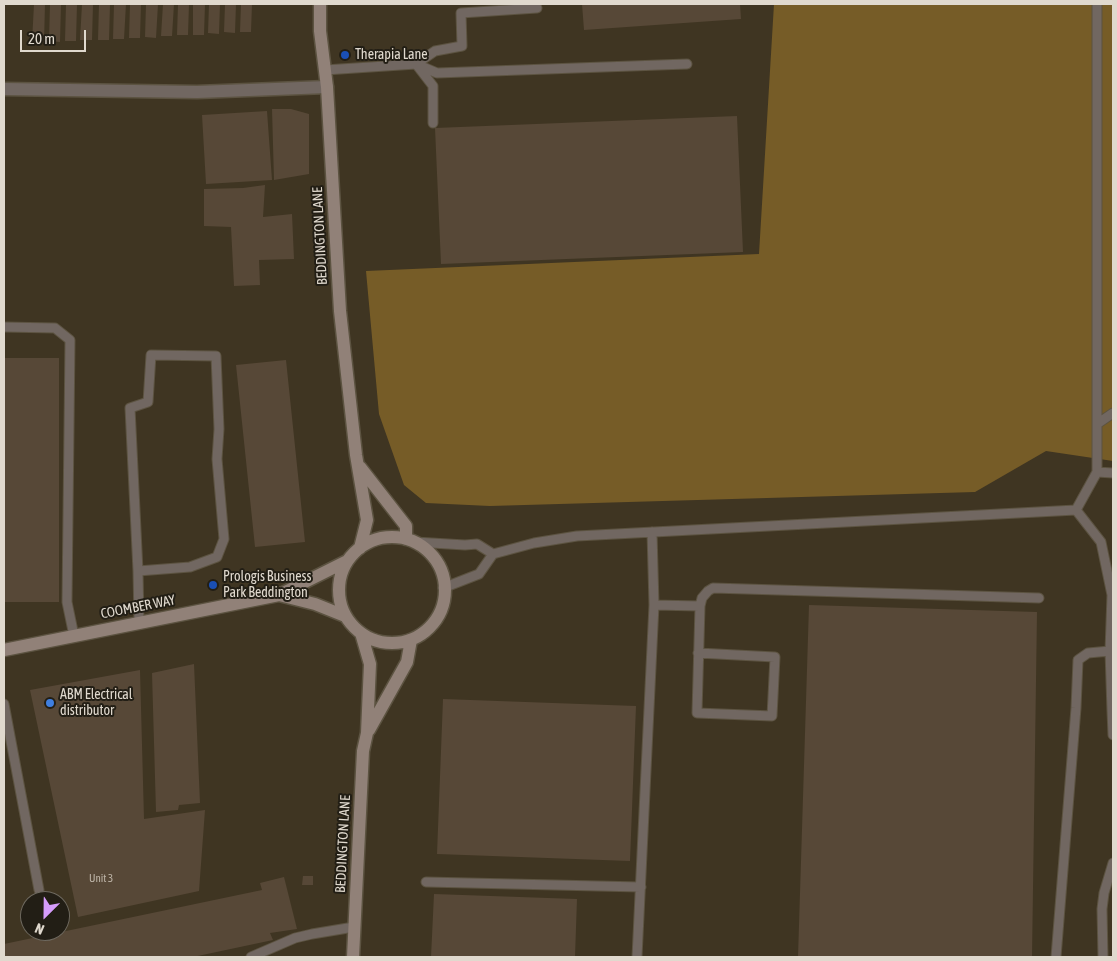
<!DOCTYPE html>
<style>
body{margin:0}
#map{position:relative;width:1117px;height:961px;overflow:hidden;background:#3f3522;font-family:"Asap Condensed",sans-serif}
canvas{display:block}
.frame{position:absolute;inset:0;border:5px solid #e0d9ce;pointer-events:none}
.north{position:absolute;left:20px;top:891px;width:50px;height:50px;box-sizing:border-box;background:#221e15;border:1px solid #6e695f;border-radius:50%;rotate:203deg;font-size:14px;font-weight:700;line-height:20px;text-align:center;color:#e0d9ce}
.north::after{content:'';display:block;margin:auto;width:18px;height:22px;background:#d59cfb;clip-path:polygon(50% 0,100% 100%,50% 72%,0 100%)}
.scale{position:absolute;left:20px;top:30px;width:66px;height:22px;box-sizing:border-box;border:2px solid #e0d9ce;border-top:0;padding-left:6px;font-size:15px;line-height:18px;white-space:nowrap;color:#e0d9ce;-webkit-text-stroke:4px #221e15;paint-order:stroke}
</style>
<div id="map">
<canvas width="1117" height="961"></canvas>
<div class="frame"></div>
<div class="north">N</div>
<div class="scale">20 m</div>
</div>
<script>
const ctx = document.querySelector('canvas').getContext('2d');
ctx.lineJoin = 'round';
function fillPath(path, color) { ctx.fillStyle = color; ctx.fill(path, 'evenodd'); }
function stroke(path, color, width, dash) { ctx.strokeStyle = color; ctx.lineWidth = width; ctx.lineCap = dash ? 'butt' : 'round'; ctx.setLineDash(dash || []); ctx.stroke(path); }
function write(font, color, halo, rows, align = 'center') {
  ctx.font = font + ' "Asap Condensed",sans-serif'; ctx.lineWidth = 4; ctx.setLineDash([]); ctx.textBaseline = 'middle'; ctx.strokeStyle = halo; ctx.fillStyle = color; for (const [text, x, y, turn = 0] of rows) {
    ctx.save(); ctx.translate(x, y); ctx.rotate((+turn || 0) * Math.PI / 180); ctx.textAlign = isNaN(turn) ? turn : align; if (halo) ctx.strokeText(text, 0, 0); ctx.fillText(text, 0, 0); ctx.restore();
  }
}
fillPath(new Path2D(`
 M774,4H1113V461L1046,451L975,492L490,506L426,503L404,485L379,414L366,271L759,254Z`), '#765c27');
fillPath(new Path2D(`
 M34,4H45L44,43L32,42Z
 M50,4H61L60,42L49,41Z
 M66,4H77L76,41H65Z
 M82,4H93L92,40H80Z
 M99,4H110L109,40H98Z
 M114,4H126L124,39H113Z
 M130,4H141L140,38H129Z
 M146,4H158L156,38L145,37Z
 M163,4H174L172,36H161Z
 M178,4H189L188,35H177Z
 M193,4H205L204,35H193Z
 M209,4H220L219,34L208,33Z
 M225,4H236L235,33L224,32Z
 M241,4H252L251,32H240Z
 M582,4H740L741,19L584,30Z
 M272,109H291L309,114V174L274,180Z
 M267,111L272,180L206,184L202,115Z
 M737,116L743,252L441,264L435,128Z
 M265,185L263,217L292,214L294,259L259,260L260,285L234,286L231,227L204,226V189L243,188Z
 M4,358H59V602H4Z
 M286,360L305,542L255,547L236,365Z
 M809,605L1037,612L1032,957H798Z
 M194,664L200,803L179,805L178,810L156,812L152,673Z
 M140,670L144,819L205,810L199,891L78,917L30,690Z
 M443,699L636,706L630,861L437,854Z
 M303,876H313V885H302Z
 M284,877L297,929L270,933L273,940L193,957H4V944L262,890L260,883Z
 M434,894L577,899L575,957H431Z`), '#574837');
const lane = new Path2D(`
 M325,70L416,64L437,73L687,64
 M433,123V86L416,64L435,51L462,46L461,13L537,8
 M4,327L55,328L70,340L67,602L74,636
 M1097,424L1113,413
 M1097,472L1113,473
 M1076,510L1097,472V4
 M1076,510L1101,542L1112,595L1110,651L1112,711
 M415,542L465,545L477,544L493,554
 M138,571L190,567L217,557L224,539L217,459L219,429L216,356L151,355L148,402L130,408L138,571L139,622
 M443,588L479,574L493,554L534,543L577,536L1076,510
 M654,605L700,606
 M698,653L775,657L772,716L697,713L700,606L702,598L708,591L713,588L1039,598
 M4,704L39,890
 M1113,712L1112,711L1113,735
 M426,882L641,887
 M251,957L295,938L312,934L354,927
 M637,957L654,605L652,532
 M1056,957L1076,708L1078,660L1088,653L1110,651
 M1103,957L1102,909L1104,893L1113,863`);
const street = new Path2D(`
 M4,89L197,92L327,87`);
const secondary = new Path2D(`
 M320,4V31L327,87L340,311L356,455L367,520L360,548
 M360,467L406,526V539
 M339 590a53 53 0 1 1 106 0a53 53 0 1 1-106 0Z
 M279,595L315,604L345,616
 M4,650L279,595L347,561
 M369,730L407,662L411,640
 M353,957L363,751L367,733L370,664L361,633`);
stroke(lane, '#5c5341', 11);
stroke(street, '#5c5341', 15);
stroke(secondary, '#5c5341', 15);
stroke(lane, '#716761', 9);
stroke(street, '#716761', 12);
stroke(secondary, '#918178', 12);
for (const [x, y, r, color] of [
 [345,55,5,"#1a4fb4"],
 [213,585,5,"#1a4fb4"],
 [50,703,5,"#3f7fe0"]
]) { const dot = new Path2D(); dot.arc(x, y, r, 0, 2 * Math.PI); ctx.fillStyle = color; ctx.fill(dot); stroke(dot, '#221e15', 2); }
write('11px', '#beb5a8', null, [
 ["Unit 3",101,879]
]);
write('14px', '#e0d9ce', '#221e15', [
 ["Therapia Lane",355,55],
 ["Prologis Business",223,577],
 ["Park Beddington",223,593],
 ["ABM Electrical",60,695],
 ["distributor",60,711]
], 'left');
write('14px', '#e0d9ce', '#221e15', [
 ["BEDDINGTON LANE",320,236,-93],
 ["COOMBER WAY",138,607,-11],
 ["BEDDINGTON LANE",343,844,-87]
]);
</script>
